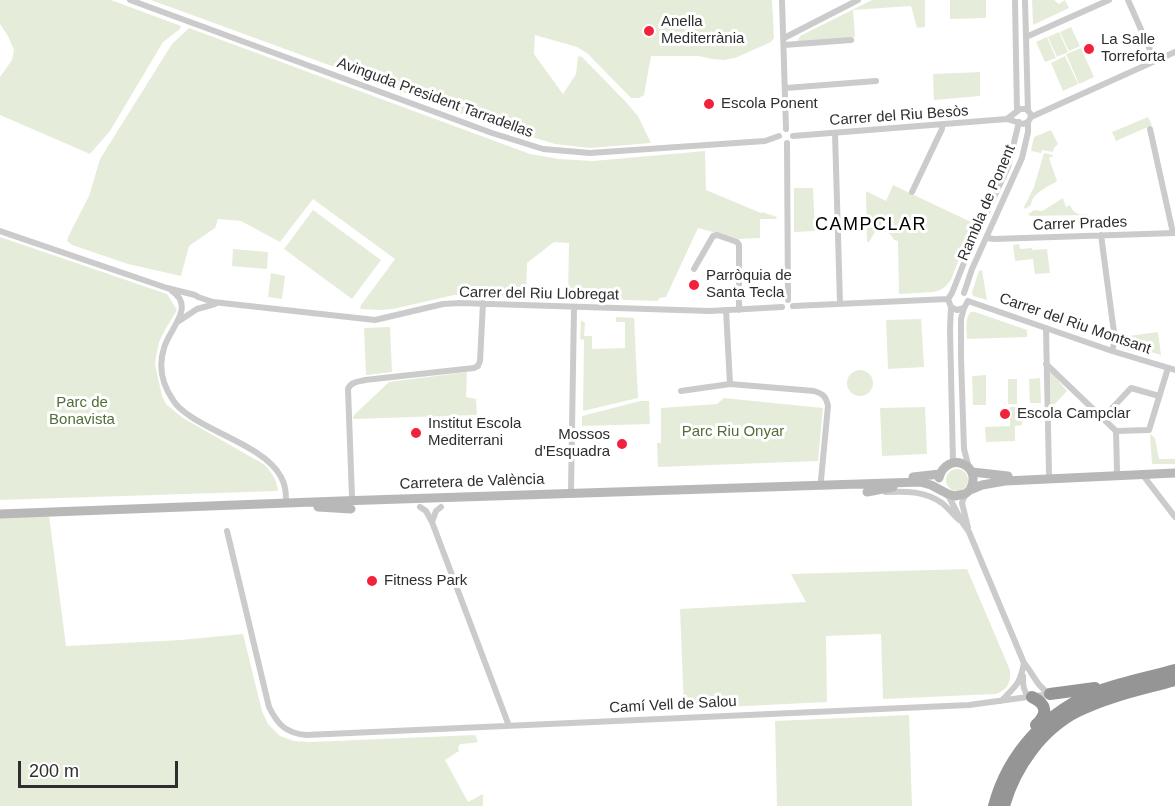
<!DOCTYPE html>
<meta charset="utf-8">
<style>
body{margin:0}
#map{position:relative;width:1175px;height:806px;overflow:hidden;background:#fff;font-family:Helvetica,sans-serif}
canvas{display:block}
.scale{position:absolute;left:18px;top:761px;width:160px;height:27px;box-sizing:border-box;border:3px solid #2e2e2e;border-top:0;padding-left:8px;font-size:18px;line-height:21px;white-space:nowrap;color:#2e2e2e;-webkit-text-stroke:4px #fff;paint-order:stroke}
</style>
<div id="map">
<canvas width="1175" height="806"></canvas>
<div class="scale">200 m</div>
</div>
<script>
const ctx = document.querySelector('canvas').getContext('2d');
ctx.lineJoin = 'round';
function fillPath(path, color) { ctx.fillStyle = color; ctx.fill(path, 'evenodd'); }
function stroke(path, color, width, dash) { ctx.strokeStyle = color; ctx.lineWidth = width; ctx.lineCap = dash ? 'butt' : 'round'; ctx.setLineDash(dash || []); ctx.stroke(path); }
function write(font, color, halo, rows, align = 'center') {
  ctx.font = font + ' Helvetica,sans-serif'; ctx.lineWidth = 6; ctx.setLineDash([]); ctx.textBaseline = 'middle'; ctx.strokeStyle = halo; ctx.fillStyle = color; for (const [text, x, y, turn = 0] of rows) {
    ctx.save(); ctx.translate(x, y); ctx.rotate((+turn || 0) * Math.PI / 180); ctx.textAlign = isNaN(turn) ? turn : align; if (halo) ctx.strokeText(text, 0, 0); ctx.fillText(text, 0, 0); ctx.restore();
  }
}
fillPath(new Path2D(`
 M0,0H111L181,26L180,29L163,42L110,131L90,154L0,115V77L12,60L14,50L8,36L0,24Z
 M151,0H772L774,38L771,42L735,58L724,60L712,59L699,56H651L644,95L639,98H631L588,54L577,47L535,35L534,54L563,94L576,74L578,56L582,57L625,101L638,116L651,143L590,148L555,144L493,125Z
 M872,0H925V27L917,28L911,6L853,10L855,37L797,42L800,36Z
 M950,0H986V18L950,19Z
 M1032,0H1054L1059,4L1065,0L1069,8L1033,25Z
 M1071,27L1080,46L1069,51L1060,32Z
 M189,28L530,154L559,159L593,161L705,151L706,190L761,213L762,212L777,217L776,219H760V238L738,239L698,228L666,297L659,298L658,301L566,298L568,296L569,243L554,242L527,263L526,297L454,295L393,309L379,310L360,309L361,305L395,259L313,199L280,242L241,221L218,219L215,228L189,246L181,276L128,264L72,245L67,241L69,235L89,196L100,159L172,44Z
 M1059,32L1068,52L1057,57L1048,37Z
 M1047,37L1056,58L1045,62L1036,42Z
 M1081,48L1094,77L1079,84L1066,54Z
 M1065,56L1078,84L1063,91L1051,63Z
 M980,72V96L934,100L933,74Z
 M1148,117L1152,125L1116,141L1112,132Z
 M1051,130L1058,144L1054,148L1053,152L1042,150L1041,153L1031,151L1034,137Z
 M1044,153L1053,155V156L1049,158L1057,181C1048,187 1032,193 1031,205L1025,209L1024,207L1034,187Z
 M893,185L971,222L970,225L973,227L961,254L951,280L946,286L940,290L933,292L899,294L898,241L894,240C890,231 884,230 875,232L869,242H867L866,191L886,201Z
 M794,188H813L815,231L794,232Z
 M1063,198L1066,207L1070,205C1073,213 1079,216 1087,214V215L1030,216L1028,214L1034,210L1041,211L1044,210Z
 M313,210L381,260L352,299L284,249Z
 M0,237L167,294L177,310L165,330L159,342L156,357L155,364L162,396L166,404L183,418L265,465C272,473 277,480 278,491L0,500Z
 M1019,244L1020,249L1032,248V250L1047,249L1050,273L1035,274L1033,259L1015,261L1013,245Z
 M233,249L268,252L267,269L232,266Z
 M982,270L987,300L973,296L972,292L979,271Z
 M271,273L285,276L282,299L268,297Z
 M971,312H975L1027,330V337L967,339C967,330 964,318 971,312Z
 M616,317L634,318L638,398L583,411L584,340L580,339L581,320L585,323L584,336H592V349L625,348V322H616Z
 M921,319L924,367L888,369L886,320Z
 M390,327L392,372L366,375L364,328Z
 M1158,332L1161,355L1137,348L1134,352C1123,348 1122,349 1121,337Z
 M847 383a13 13 0 1 1 26 0a13 13 0 1 1-26 0Z
 M467,372L466,397L476,399L477,415L353,419L354,415L389,382Z
 M1051,372L1067,391L1051,408L1050,373Z
 M986,375V405H973L972,376Z
 M1040,378L1041,403H1030L1029,379Z
 M1008,379H1017V404H1008Z
 M724,398L823,408L818,461L658,467L657,443H661V408L717,404Z
 M640,401H649L650,424L582,426V416Z
 M925,407L927,454L882,456L880,408Z
 M1010,407H1022V425L1015,426V441L986,442L985,427L1010,426Z
 M1150,434L1155,438L1159,459H1175V453V464H1152Z
 M946 480a11 11 0 1 1 22 0a11 11 0 1 1-22 0Z
 M49,515L66,646L181,640L243,634L262,711L268,724L280,736L294,741L310,742L475,735L478,742L473,743L460,744L458,747L459,751L445,760L468,802L483,794V806H0V516Z
 M967,569L1010,670C1011,683 1008,689 996,694L883,699L881,634L826,636L827,702L684,709L680,609L806,602L791,574Z
 M909,715L912,806H777L775,721Z`), '#e5edda');
stroke(new Path2D(`
 M130,0L492,133L543,149L590,153L765,141L779,136
 M782,0L786,129
 M1015,0L1017,111
 M1025,0L1028,111
 M1128,0L1155,61
 M1026,37L1109,0
 M784,38L858,0
 M784,45L851,40
 M786,88L876,81
 M1031,117L1175,52
 M1150,129L1173,233
 M835,133L840,304
 M793,136L1007,119L1023,124L1028,122
 M787,143L788,300
 M912,192L942,129V125
 M0,231L167,288L195,295L198,297L213,302L375,320L443,304L460,303L710,311L782,307
 M1101,235L1115,340L1112,351
 M987,238L994,239L1175,233
 M694,269L713,236L717,235L737,242L739,245V310
 M172,291C196,307 169,329 164,348C158,367 162,384 173,400C177,407 184,412 190,416C215,434 267,449 281,477C285,484 286,491 286,499
 M964,293L972,269L1022,158L1028,132V122L1031,117L1030,113L1026,109H1020L1007,119
 M968,301L964,308L957,310L951,307L948,299L952,293L969,250L1008,167L1019,122
 M968,301L1112,351L1175,370
 M793,306L948,299
 M951,307L950,329L953,462
 M964,308L961,319V358L964,449L969,468
 M726,310L730,384
 M179,321L197,309L215,304
 M1046,328L1049,474
 M1046,364L1116,431L1117,471
 M681,391L730,384L814,391C823,394 826,396 828,406L821,480
 M1102,419L1131,388L1159,396
 M1116,431L1149,430L1168,368
 M1142,474L1175,517
 M571,490L574,307
 M886,492C906,491 925,491 942,503C948,508 953,514 959,520
 M965,494L962,503L968,528
 M948,495L962,522L969,532L1024,663C1033,673 1037,687 1050,694
 M352,497L348,389C351,382 357,382 365,380L474,368L478,366L480,361L483,303
 M420,507L426,511L432,522L436,511L441,507
 M432,522L509,726
 M227,531L269,707C278,725 286,733 306,735L969,705L1050,694
 M1023,676C1023,686 1023,690 1029,697
 M1001,701C1016,686 1020,684 1024,663`), '#cbcbcb', 6);
stroke(new Path2D(`
 M972,472L1008,476
 M913,477L940,474
 M939,478C946,450 984,464 970,490
 M867,492L893,487
 M318,507L351,509
 M0,514L340,501L920,482L931,485L948,494L955,496L965,494L970,490L982,485L1005,481L1175,473`), '#b8b8b8', 9);
stroke(new Path2D(`
 M1050,694L1095,688
 M1032,697C1047,704 1048,714 1036,725
 M994,806C1008,753 1048,710 1099,691C1124,682 1150,677 1175,670
 M1004,806C1015,767 1042,729 1078,711C1108,696 1143,689 1175,680`), '#959595', 12);
for (const [x, y, r, color] of [
 [649,31,6,"#f3223c"],
 [1089,49,6,"#f3223c"],
 [709,104,6,"#f3223c"],
 [694,285,6,"#f3223c"],
 [1005,414,6,"#f3223c"],
 [416,433,6,"#f3223c"],
 [622,444,6,"#f3223c"],
 [372,581,6,"#f3223c"]
]) { const dot = new Path2D(); dot.arc(x, y, r, 0, 2 * Math.PI); ctx.fillStyle = color; ctx.fill(dot); stroke(dot, '#fff', 2); }
write('15px', '#2e2e2e', '#fff', [
 ["Anella",661,22],
 ["Mediterrània",661,39],
 ["La Salle",1101,40],
 ["Torreforta",1101,57],
 ["Escola Ponent",721,104],
 ["Parròquia de",706,276],
 ["Santa Tecla",706,293],
 ["Escola Campclar",1017,414],
 ["Institut Escola",428,424],
 ["Mediterrani",428,441],
 ["Mossos",610,435,"right"],
 ["d'Esquadra",610,452,"right"],
 ["Fitness Park",384,581]
], 'left');
write('15px', '#2e2e2e', '#fff', [
 ["Avinguda President Tarradellas",435,98,20],
 ["Carrer del Riu Besòs",899,116,-4],
 ["Rambla de Ponent",987,203,-67],
 ["Carrer Prades",1080,224,-2],
 ["Carrer del Riu Llobregat",539,294,1],
 ["Carrer del Riu Montsant",1075,324,19],
 ["Carretera de València",472,482,-2],
 ["Camí Vell de Salou",673,705,-3]
]);
write('15px', '#536d38', '#fff', [
 ["Parc de",82,403],
 ["Bonavista",82,420],
 ["Parc Riu Onyar",733,432]
]);
ctx.letterSpacing = '1.5px';
write('18px', '#000', '#fff', [
 ["CAMPCLAR",871,225]
]);
ctx.letterSpacing = '0px';
</script>
